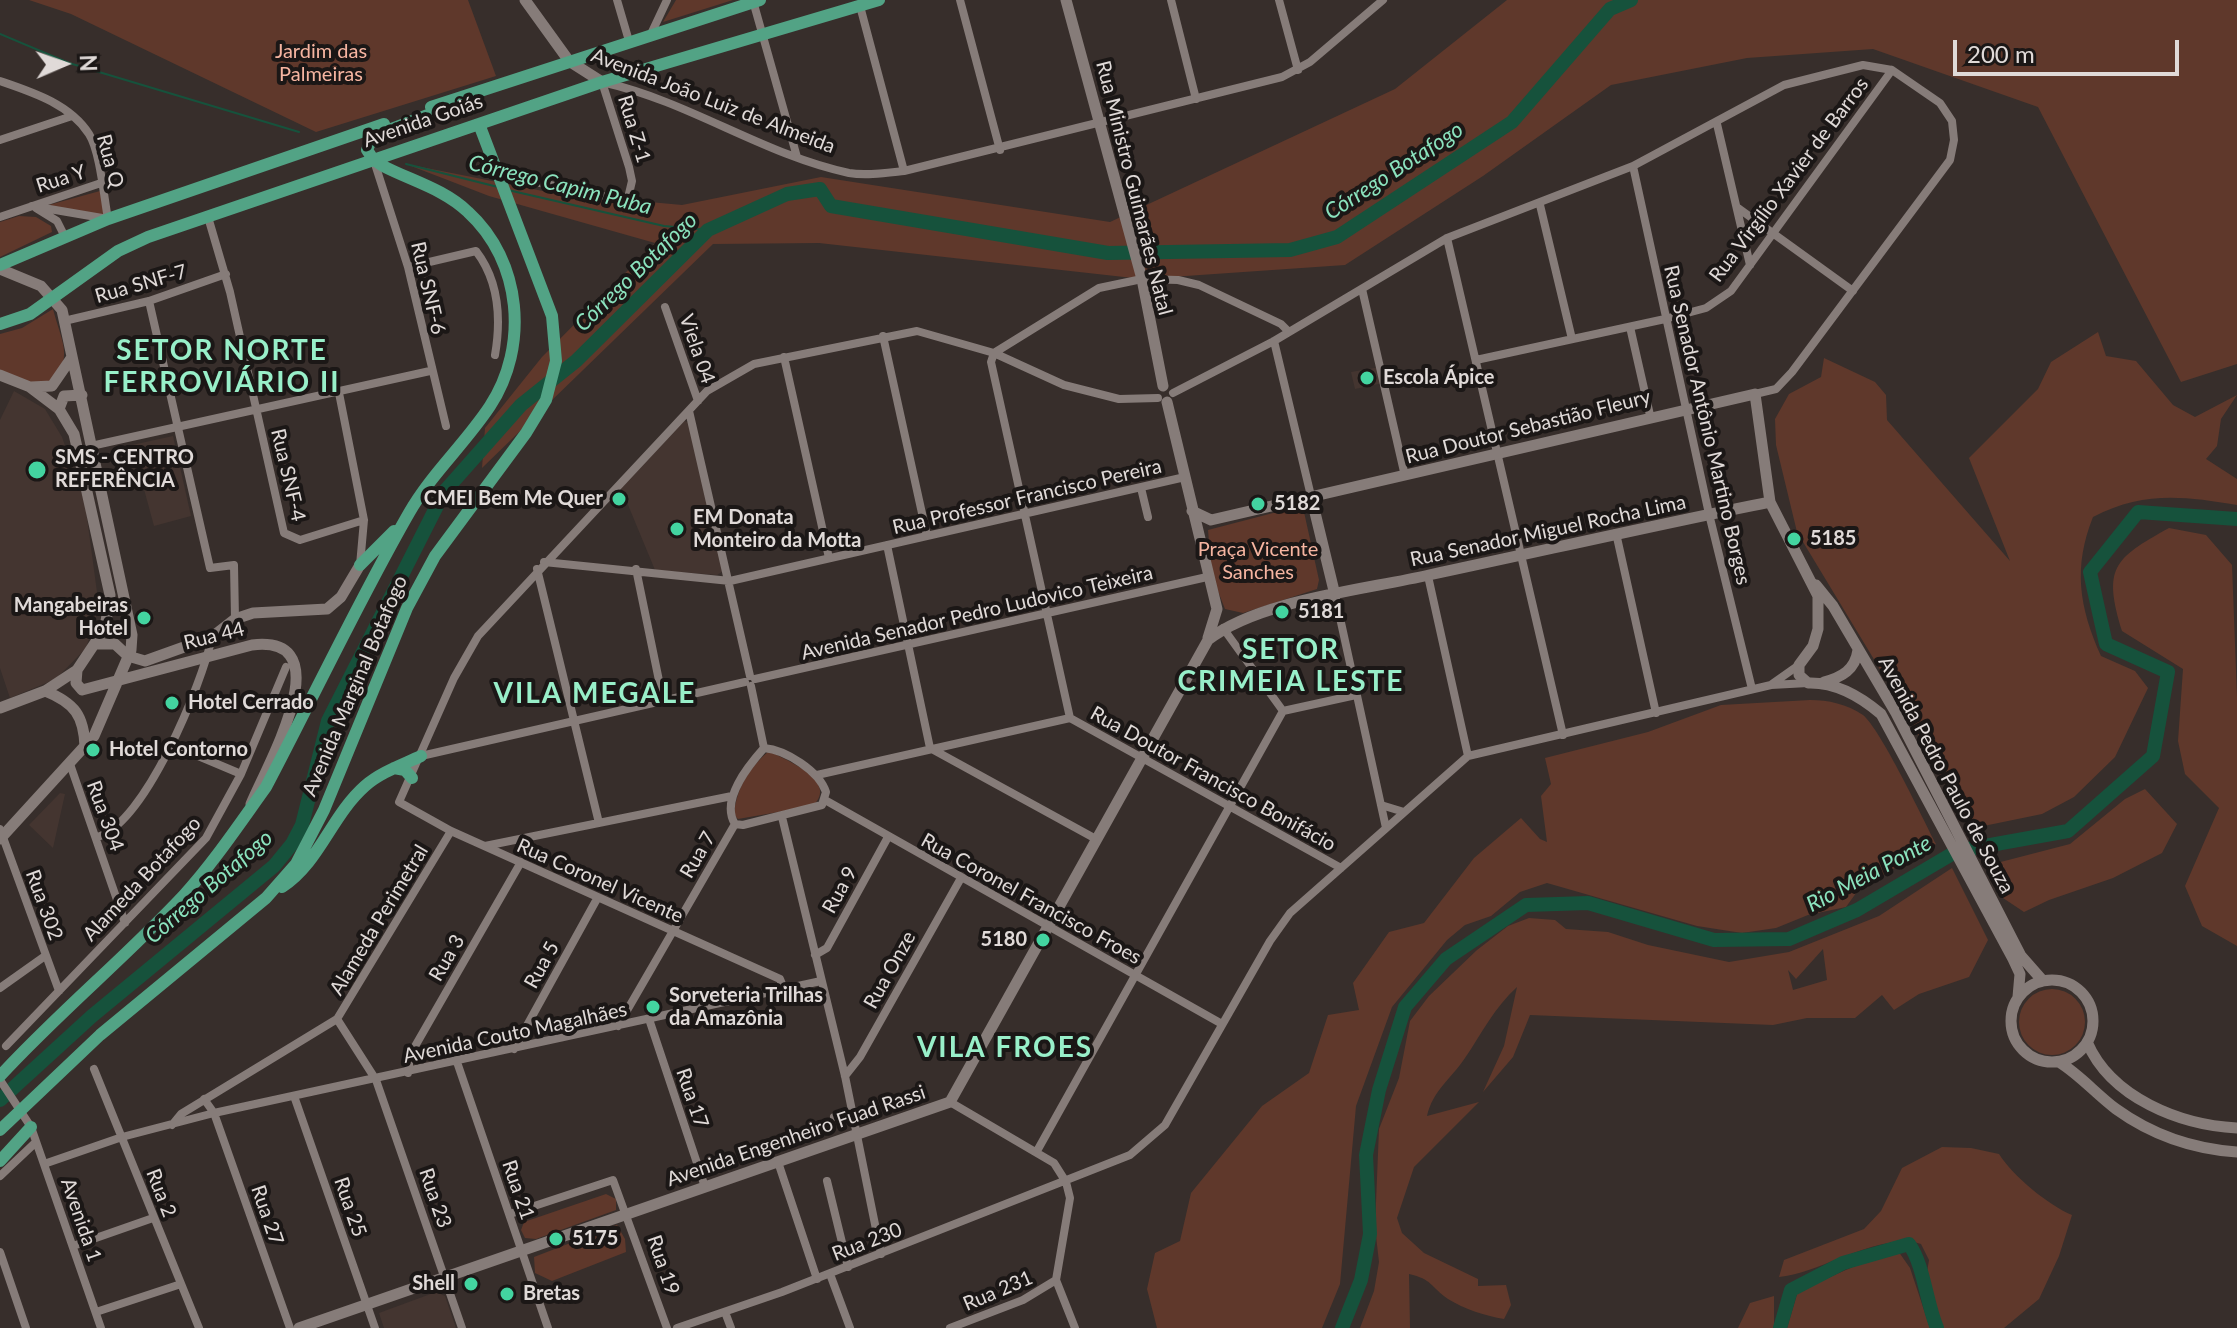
<!DOCTYPE html>
<meta charset="utf-8">
<style>
body{margin:0}
#map{position:relative;width:2237px;height:1328px;overflow:hidden;background:#372e2b;font-family:Lato,sans-serif}
canvas{display:block}
.north{position:absolute;left:24px;top:24px;width:80px;height:80px;-webkit-text-stroke:6px #1b1716;paint-order:stroke;rotate:88deg;font-size:22px;font-weight:700;line-height:32px;text-align:center;color:#e0dad8}
.north::after{content:'';display:block;margin:auto;width:28px;height:36px;background:#e0dad8;clip-path:polygon(50% 0,100% 100%,50% 72%,0 100%)}
.scale{position:absolute;left:1953px;top:40px;width:226px;height:36px;box-sizing:border-box;border:4px solid #e0dad8;border-top:0;padding-left:10px;font-size:24px;line-height:28px;white-space:nowrap;color:#e0dad8;-webkit-text-stroke:6px #1b1716;paint-order:stroke}
</style>
<div id="map">
<canvas width="2237" height="1328"></canvas>
<div class="north">N</div>
<div class="scale">200 m</div>
</div>
<script>
const ctx = document.querySelector('canvas').getContext('2d');
ctx.lineJoin = 'round';
function fillPath(path, color) { ctx.fillStyle = color; ctx.fill(path, 'evenodd'); }
function stroke(path, color, width, dash) { ctx.strokeStyle = color; ctx.lineWidth = width; ctx.lineCap = dash ? 'butt' : 'round'; ctx.setLineDash(dash || []); ctx.stroke(path); }
function write(font, color, halo, rows, align = 'center') {
  ctx.font = font + ' Lato,sans-serif'; ctx.lineWidth = 8; ctx.setLineDash([]); ctx.textBaseline = 'middle'; ctx.strokeStyle = halo; ctx.fillStyle = color; for (const [text, x, y, turn = 0] of rows) {
    ctx.save(); ctx.translate(x, y); ctx.rotate((+turn || 0) * Math.PI / 180); ctx.textAlign = isNaN(turn) ? turn : align; if (halo) ctx.strokeText(text, 0, 0); ctx.fillText(text, 0, 0); ctx.restore();
  }
}
fillPath(new Path2D(`
 M1380,367L1383,383L1355,389L1351,372Z
 M14,391L45,409L62,437L85,503L99,607L86,648L56,679L10,698L0,668V420Z
 M684,421L691,423L725,570L717,575L655,570L621,488Z
 M173,436L191,516L154,526L132,445Z
 M60,793L65,794L53,848L29,825Z
 M436,1292L445,1296L456,1328H384L379,1313Z`), '#443530');
fillPath(new Path2D(`
 M29,0H468L496,76L316,132L71,14Z
 M676,0H733L663,22Z
 M1507,0H2237V364L2181,382L2038,107L1873,49L1747,58L1611,85L1483,176L1345,265L1142,279L819,243L713,244L482,468L485,428L542,357L655,243L489,196L406,164L553,193L682,205L821,177L1110,222L1395,89Z
 M100,191L105,215L45,206Z
 M19,216L36,217L51,226L52,232L0,257V222Z
 M53,309C62,344 77,362 43,386L0,373V334L22,328Z
 M2098,332L2106,356L2136,361L2173,405L2195,417L2237,395L2221,419L2217,446L2206,459L2237,479V505C2183,496 2143,491 2093,517C2073,567 2079,607 2101,656L2135,671L2148,688L2115,757L2074,797L2042,814L1969,829L1910,719L1797,532L1776,445L1775,419L1789,394L1821,377L1824,358L1875,382L1886,395L1887,420L2010,561L1969,458L2038,389L2051,362Z
 M1296,507L1304,512L1319,580L1317,589L1243,613L1225,609L1212,576L1208,530Z
 M2169,528L2206,535L2232,565L2237,697V946L2202,926L2185,886L2219,808L2185,774L2178,741L2183,669L2122,631C2103,568 2113,559 2169,528Z
 M1810,700C1828,700 1847,704 1863,715C1881,730 1923,819 1936,844L1859,889L1846,907L1808,915L1776,928L1742,933L1697,926L1547,883L1520,892L1491,916L1465,925L1447,940L1392,1007L1356,1106L1340,1284L1322,1328H1157L1147,1289L1155,1253L1180,1241L1191,1193L1262,1106L1309,1073L1328,1015L1359,1010L1353,983L1389,932L1424,923L1474,858L1521,818L1540,839L1547,842L1541,796L1551,784L1545,758L1648,732L1721,705Z
 M769,751C788,761 839,781 813,806L738,819L734,815C736,789 749,768 769,751Z
 M2145,789L2177,824L2162,853L2113,878L2049,900L2024,912L2003,898L1989,865L2070,844L2125,799Z
 M1952,868L1988,940L1969,977L1919,994L1894,1010L1882,995L1855,1018H1807L1773,1025L1530,1015L1513,1057L1483,1092L1504,1046L1517,987C1494,1008 1482,1033 1465,1058C1451,1079 1433,1090 1427,1116L1479,1102L1414,1167L1397,1218L1402,1233L1424,1253L1478,1279V1286L1506,1285L1511,1305L1504,1319C1486,1316 1464,1309 1448,1299C1431,1287 1432,1279 1409,1274L1410,1328H1360L1374,1291L1379,1262L1375,1227L1379,1129L1399,1078L1410,1021L1429,996L1477,950L1508,926L1529,918L1555,920L1566,929L1608,932L1648,945L1729,962L1789,952L1879,916ZM1823,949L1827,980L1793,990L1788,970L1796,979Z
 M2019 1022a33 33 0 1 1 66 0a33 33 0 1 1-66 0Z
 M1942,1147L1971,1148L1999,1154C2013,1176 2048,1205 2072,1215L2059,1256L2039,1299L2004,1328H1942L1931,1302L1926,1278L1929,1260L1921,1244C1880,1231 1822,1273 1779,1277L1784,1260L1864,1229L1881,1211L1902,1168Z
 M606,1194L616,1199V1210L536,1239L525,1238L521,1230L524,1222Z
 M617,1225L625,1239L626,1252L552,1281L535,1273L534,1257Z
 M1896,1248L1910,1268L1930,1328H1787L1798,1291Z
 M1774,1296V1328H1738L1750,1303Z`), '#5f382b');
stroke(new Path2D(`
 M0,34L69,63L299,132
 M406,164L498,187
 M508,190L664,226L708,230`), '#16523c', 2);
stroke(new Path2D(`
 M0,1100L92,1016L274,866L292,844L302,825L328,721L444,492L521,405L576,361L708,230L787,194L820,189L831,206L1108,253L1290,250L1337,237L1512,122L1610,9L1631,0
 M1342,1328L1361,1280L1370,1234L1366,1155L1379,1090L1405,1007L1446,959L1526,905L1588,903L1714,940L1789,939L1857,910L1957,851L2068,831L2153,756L2168,672L2106,644L2090,572L2138,512L2237,519
 M1780,1328L1791,1290L1843,1263L1909,1244C1924,1265 1926,1302 1937,1328`), '#16523c', 14);
stroke(new Path2D(`
 M617,0L629,41
 M960,0L1000,150
 M1171,0L1196,99
 M1279,0L1298,70
 M753,1L797,157
 M860,6L904,171
 M651,34L667,0
 M0,81C32,92 70,104 89,134C100,151 104,198 108,219L32,206
 M606,83C690,102 764,155 849,173C866,176 886,173 904,171L1282,77L1310,62L1383,0
 M1717,124L1750,265
 M0,140L72,116
 M375,164L408,267L446,426
 M1633,166L1709,514L1752,689
 M498,174L621,200L628,198L632,181L629,167L602,82
 M1540,205L1572,339
 M36,208L57,221L65,237
 M1738,208L1853,291
 M0,217L101,183
 M208,217L230,292L284,533L300,540L364,520
 M1447,238L1563,735
 M408,267L476,251C499,281 501,320 495,355
 M1362,289L1405,476
 M149,301L210,568L234,565L235,619
 M665,307L698,401
 M64,321L149,301L226,274
 M1630,327L1650,415
 M883,336L927,536
 M1274,341L1311,496
 M784,357L829,558
 M1476,360L1665,319L1706,308L1731,291L1892,70
 M339,393L364,520L360,565
 M1173,393L1274,341L1447,238L1633,166L1784,85L1863,65L1892,70L1940,103L1952,121L1954,140L1950,160L1792,372L1776,389L1755,394
 M689,411L750,676
 M91,446L430,371
 M1141,488L1148,517
 M1616,533L1656,713
 M887,545L930,748L1096,839
 M544,562L730,581L1185,477
 M537,569L599,823
 M636,569L663,700
 M1428,576L1468,756
 M1335,595L1386,828
 M1223,628L1283,711
 M755,679L1207,577
 M1772,684L1799,665
 M751,686L764,748
 M1070,718L991,362L994,353L1099,288L1142,279L1178,280L1199,285L1281,324L1289,332
 M1070,718L1341,868
 M172,745L241,774
 M764,748C786,750 819,771 826,792L822,805L743,825L735,824C720,800 748,766 764,748Z
 M421,756L745,682
 M70,764L125,923
 M817,775L1070,718
 M825,800L1222,1024
 M1381,805L1404,812
 M782,817L845,1076L881,1254
 M0,829L59,991
 M97,837C145,824 202,684 212,637
 M485,846L732,796
 M815,955L827,948L888,837
 M0,988L45,956
 M784,989L780,979L451,831L399,802L454,678L478,636L707,391L754,364L917,331L994,353L1064,385L1119,399L1158,398
 M337,1019L376,1080L462,1328
 M649,1019L705,1187
 M618,1026L735,824
 M6,1046L206,838L241,774L286,667
 M514,1049L598,897
 M457,1062L548,1328
 M94,1069L199,1328
 M408,1073L410,1055L521,862
 M845,1076L860,1057L961,878
 M0,1080L31,1127L101,1328
 M294,1096L375,1328
 M204,1099L214,1113L290,1328
 M950,1102L1054,1163L1066,1182L1070,1198L1056,1280L1075,1328
 M834,1117L851,1112
 M172,1125L181,1114L337,1019L451,831
 M1037,1151L1283,711L1356,695
 M778,1162L817,1279
 M44,1164L122,1137L214,1113L821,981
 M0,1176L36,1142
 M827,1181L848,1267
 M510,1214L613,1180L667,1328
 M73,1246L153,1218
 M0,1252L26,1328
 M830,1274L850,1328
 M96,1312L181,1284
 M725,1312L731,1328
 M677,1328L782,1292L1130,1155L1165,1125L1270,941L1290,913L1468,756L1771,685L1808,683
 M950,1328L1023,1300L1056,1280`), '#867c79', 8);
stroke(new Path2D(`
 M525,0L569,61L602,82
 M1066,0L1142,279L1163,386
 M0,269L41,286L62,310L132,635L131,650L94,736L0,839
 M0,375L30,387L59,409L74,434L110,595L105,628L77,670L45,691L0,708
 M31,387L52,386L72,357
 M1167,402L1217,609L1208,638
 M59,409L64,396L82,395
 M1311,496L1335,595
 M1192,511L1211,520L1755,394L1770,502L1818,596V629L1813,646L1799,665V675L1808,683C1836,682 1860,696 1881,714L2013,959L2020,974L2018,997
 M1816,585L1833,606L1896,713L2021,956L2043,981
 M98,644H115L128,656L145,661L212,637L235,619L253,613L327,609L341,597L360,565
 M77,670L76,683L82,690L252,645C344,634 266,767 251,804
 M1824,682C1842,677 1855,670 1858,650
 M45,691C75,703 84,716 85,747
 M2011 1021a41 41 0 1 1 82 0a41 41 0 1 1-82 0Z
 M2087,1042C2111,1098 2180,1125 2237,1128
 M2059,1062C2080,1075 2096,1094 2116,1109C2152,1135 2193,1149 2237,1152
 M299,1328L950,1102L1208,640C1259,600 1364,590 1429,575C1542,551 1655,525 1770,502`), '#867c79', 11);
stroke(new Path2D(`
 M431,107L760,0
 M0,265L108,219L384,124
 M0,324L30,314L118,251L148,237L602,82L879,0
 M360,565L394,531
 M394,768L405,770L412,778
 M282,887C320,862 331,816 365,786C381,772 402,765 421,756
 M0,1076C59,1012 125,958 184,895C214,862 240,823 266,787C314,696 358,602 409,513C431,474 465,444 490,406C529,347 522,261 468,212C444,189 412,181 383,166L373,159L367,150L373,136L430,114L438,105
 M0,1130L100,1035L266,898L296,864L324,810L407,608L435,556L526,433L546,400L556,361L552,316L479,124
 M0,1161L31,1127`), '#52a385', 12);
for (const [x, y, r, color] of [
 [1367,378,8,"#43d4a0"],
 [37,470,10,"#43d4a0"],
 [619,499,8,"#43d4a0"],
 [1258,504,8,"#43d4a0"],
 [677,529,8,"#43d4a0"],
 [1794,539,8,"#43d4a0"],
 [1282,612,8,"#43d4a0"],
 [144,618,8,"#43d4a0"],
 [172,703,8,"#43d4a0"],
 [93,750,8,"#43d4a0"],
 [1043,940,8,"#43d4a0"],
 [653,1007,8,"#43d4a0"],
 [556,1239,8,"#43d4a0"],
 [471,1284,8,"#43d4a0"],
 [507,1294,8,"#43d4a0"]
]) { const dot = new Path2D(); dot.arc(x, y, r, 0, 2 * Math.PI); ctx.fillStyle = color; ctx.fill(dot); stroke(dot, '#1b1716', 3); }
write('20px', '#f6b5a1', '#1b1716', [
 ["Jardim das",321,52],
 ["Palmeiras",321,75],
 ["Praça Vicente",1258,550],
 ["Sanches",1258,573]
]);
write('20px', '#e0dad8', '#1b1716', [
 ["Avenida João Luiz de Almeida",713,101,21],
 ["Avenida Goiás",423,121,-19],
 ["Rua Z-1",634,129,73],
 ["Rua Q",110,161,75],
 ["Rua Y",61,179,-18],
 ["Rua Virgílio Xavier de Barros",1789,180,-53],
 ["Rua Ministro Guimarães Natal",1134,188,76],
 ["Rua SNF-7",141,284,-16],
 ["Rua SNF-6",428,288,77],
 ["Viela 04",697,349,71],
 ["Rua Senador Antônio Martino Borges",1707,425,77],
 ["Rua Doutor Sebastião Fleury",1528,427,-14],
 ["Rua SNF-4",288,475,77],
 ["Rua Professor Francisco Pereira",1027,497,-13],
 ["Rua Senador Miguel Rocha Lima",1548,531,-12],
 ["Avenida Senador Pedro Ludovico Teixeira",977,613,-13],
 ["Rua 44",214,636,-14],
 ["Avenida Marginal Botafogo",355,686,-67],
 ["Avenida Pedro Paulo de Souza",1946,775,62],
 ["Rua Doutor Francisco Bonifácio",1213,779,29],
 ["Rua 304",105,816,70],
 ["Rua 7",698,855,-60],
 ["Alameda Botafogo",142,879,-47],
 ["Rua Coronel Vicente",600,881,24],
 ["Rua 9",840,890,-61],
 ["Rua Coronel Francisco Froes",1031,899,29],
 ["Rua 302",44,905,70],
 ["Alameda Perimetral",379,920,-59],
 ["Rua 3",447,958,-60],
 ["Rua 5",542,965,-61],
 ["Rua Onze",890,970,-61],
 ["Avenida Couto Magalhães",515,1033,-12],
 ["Rua 17",692,1098,71],
 ["Avenida Engenheiro Fuad Rassi",796,1136,-19],
 ["Rua 21",518,1190,71],
 ["Rua 2",161,1193,69],
 ["Rua 23",435,1198,71],
 ["Rua 25",350,1207,71],
 ["Rua 27",267,1215,71],
 ["Avenida 1",81,1220,71],
 ["Rua 230",867,1242,-21],
 ["Rua 19",663,1265,71],
 ["Rua 231",998,1291,-23]
]);
write('bold 20px', '#e0dad8', '#1b1716', [
 ["Escola Ápice",1383,378],
 ["SMS - CENTRO",55,458],
 ["REFERÊNCIA",55,481],
 ["CMEI Bem Me Quer",603,499,"right"],
 ["5182",1274,504],
 ["EM Donata",693,518],
 ["Monteiro da Motta",693,541],
 ["5185",1810,539],
 ["Mangabeiras",128,606,"right"],
 ["Hotel",128,629,"right"],
 ["5181",1298,612],
 ["Hotel Cerrado",188,703],
 ["Hotel Contorno",109,750],
 ["5180",1027,940,"right"],
 ["Sorveteria Trilhas",669,996],
 ["da Amazônia",669,1019],
 ["5175",572,1239],
 ["Shell",455,1284,"right"],
 ["Bretas",523,1294]
], 'left');
write('italic 22px', '#8be3be', '#1b1716', [
 ["Córrego Botafogo",1394,171,-33],
 ["Córrego Capim Puba",560,185,14],
 ["Córrego Botafogo",636,272,-44],
 ["Rio Meia Ponte",1869,874,-28],
 ["Córrego Botafogo",209,887,-41]
]);
ctx.letterSpacing = '2px';
write('bold 28px', '#98efc9', '#1b1716', [
 ["SETOR NORTE",222,351],
 ["FERROVIÁRIO II",222,383],
 ["SETOR",1291,650],
 ["CRIMEIA LESTE",1291,682],
 ["VILA MEGALE",595,694],
 ["VILA FROES",1005,1048]
]);
ctx.letterSpacing = '0px';
</script>
